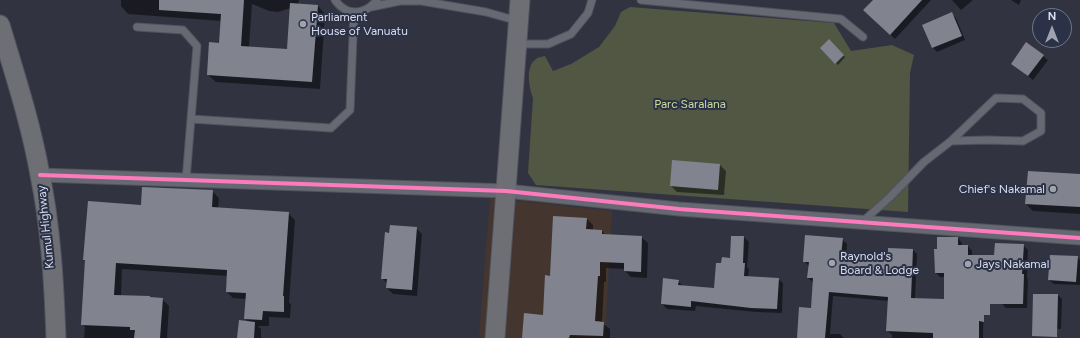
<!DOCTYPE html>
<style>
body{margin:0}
#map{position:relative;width:1080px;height:338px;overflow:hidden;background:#313440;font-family:Figtree,sans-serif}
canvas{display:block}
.north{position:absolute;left:1032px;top:8px;width:40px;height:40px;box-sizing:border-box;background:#2b3146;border:1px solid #717789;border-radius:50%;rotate:0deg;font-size:11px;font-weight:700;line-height:16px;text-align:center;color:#dadfed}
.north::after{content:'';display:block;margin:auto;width:14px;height:18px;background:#9fa3b0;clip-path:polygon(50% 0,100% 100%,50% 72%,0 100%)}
</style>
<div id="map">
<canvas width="1080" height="338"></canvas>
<div class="north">N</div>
</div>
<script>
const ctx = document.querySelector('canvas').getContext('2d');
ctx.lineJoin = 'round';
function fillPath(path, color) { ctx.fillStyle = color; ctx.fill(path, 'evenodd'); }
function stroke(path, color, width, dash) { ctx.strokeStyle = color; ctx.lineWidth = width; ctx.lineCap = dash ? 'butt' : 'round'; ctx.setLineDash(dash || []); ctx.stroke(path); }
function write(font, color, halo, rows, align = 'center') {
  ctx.font = font + ' Figtree,sans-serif'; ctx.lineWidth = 4; ctx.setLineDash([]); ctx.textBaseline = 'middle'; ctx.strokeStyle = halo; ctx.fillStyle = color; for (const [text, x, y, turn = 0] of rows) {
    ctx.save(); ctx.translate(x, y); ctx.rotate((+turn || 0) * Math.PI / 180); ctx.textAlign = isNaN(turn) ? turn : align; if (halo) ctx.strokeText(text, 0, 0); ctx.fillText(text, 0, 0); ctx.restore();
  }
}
fillPath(new Path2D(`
 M490,198L612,211L605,338H479Z`), '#44352f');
fillPath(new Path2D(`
 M630,7L834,23L851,51L892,45L914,55L910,73L908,212L536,185L528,173L533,98C529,88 525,66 536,59C538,57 542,57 545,56L553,71L571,64L599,47L615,26L621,12Z`), '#515743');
fillPath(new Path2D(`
 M121,0H299L298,5L318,6L325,14L320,89L216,82L208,75L220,44L221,21L128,14L121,6ZM252,4L269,11L278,12L291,8L288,50L249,47Z
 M874,0H931L895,39L865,10Z
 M952,0H973L961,10Z
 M1011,0H1021L1019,5Z
 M951,13L956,18L965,40L937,52L933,48L923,25Z
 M829,41L845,57L838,65L822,48Z
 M1027,44L1048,60L1033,80L1012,63Z
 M673,162L720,165L726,171L724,195L677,192L671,186Z
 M1080,175V214L1033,211L1026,204Z
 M212,191L219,198L218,209L288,213L295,220L289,303L291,304L290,318L269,317V326H258L261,329V338H238L249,322L245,319L246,299L233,298L227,292L228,276L122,269L121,296L162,299L169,306L167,338H84L85,327L82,324L86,261L84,260L142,206Z
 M587,219L593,225V231H602L606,236L641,237L648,243L647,278L631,277L625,271V269L606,268V282H604L602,323L610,329V338H523L544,316L551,277Z
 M416,228L422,234L417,296L393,294L387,288V283L382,278L390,234Z
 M744,237L749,242L747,267L749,269L748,277L778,279L783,283L782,313L756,312L696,306L695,311L667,309L662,304L678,281L683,286L715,289L722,264L731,259Z
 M958,238L962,243V246H968L972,251V256H995L1023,245L1028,250L1027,278L1028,279L1027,308H1006L1001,303L984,277L983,338H892V335L887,330L889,301L833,296L830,334H840L844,338H798L811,309L814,283L808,278L809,266L804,261L842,239L847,244L846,257L889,261L913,250L917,254L915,299L945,300V277H940L936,273Z
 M1077,257L1080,260V285L1054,284L1049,280Z
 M1058,295L1062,299L1061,329L1038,328Z`), '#0007');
fillPath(new Path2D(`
 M159,0H244L241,46L287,49L290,3L318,5L312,82L207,75L209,42L219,43L221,14L159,10Z
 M873,0H922L890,35L863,10Z
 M952,12L962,36L932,48L922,25Z
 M829,39L844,55L835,64L820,48Z
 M1026,42L1044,55L1028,76L1011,64Z
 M672,160L720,164L718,190L670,186Z
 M1028,171L1080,174V207L1025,204Z
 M142,187L213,190L212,207L289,212L283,296H284V312L263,311L262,320L244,319L246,293L226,292L227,270L116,263L114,295L150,296V297L163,298L160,338H134L135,330H130V327L81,325L85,260H83L88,201L141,205Z
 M553,216L587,218L586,229L602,230V234L642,236L641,272L624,271V263L600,262V276H598L595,321L604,322L603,336L570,335L569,338H522L524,313L543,315L545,275L550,276Z
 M390,225L417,227L412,290L386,288L387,279H381L385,232L389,233Z
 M805,235L843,238L841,256L888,260V248L913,249L911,298L944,299V273H935L934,249H937V237H958V245H968V255H994L995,243L1024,244L1022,274H1024L1023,304H990V315H984V322L979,321V338H933V333L886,331L888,297L829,292L825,338H797L799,307L811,308L813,278H807L809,262H803Z
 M731,236H744L743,263H745L744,276L779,278L777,309L751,308L691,301V307L661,304L663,278L679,280L678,285L714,288L716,263H721L722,257L730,258Z
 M1050,255L1078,256L1076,282L1048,280Z
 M1033,294H1058L1057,337L1032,336Z
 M239,320L255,322L254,338H237Z`), '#81848f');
const lane = new Path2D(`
 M335,0C347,17 365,15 377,0
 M641,0L841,19L863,37
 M371,7L400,1H421L486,12L518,21
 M137,27L183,30L197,46L191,119L331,128L350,110L354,12
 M518,44H548L571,34L588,13L592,0
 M186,180L191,119
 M862,222L889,198L924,162L951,141L986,140L1023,141L1041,131V113L1023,99L996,98L951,141`);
const street = new Path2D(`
 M40,175L506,191L679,209L1080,238`);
const secondary = new Path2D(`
 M0,25C15,75 31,124 40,175C51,228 54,284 56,338
 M495,338L520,0`);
stroke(lane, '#50535e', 9);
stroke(street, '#50535e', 15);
stroke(secondary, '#50535e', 21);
stroke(lane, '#666972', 7);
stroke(street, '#666972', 13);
stroke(secondary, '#6e6f75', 19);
stroke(new Path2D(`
 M40,175L506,191L679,209L1080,238`), '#fd7abc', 4);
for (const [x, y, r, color] of [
 [303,24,4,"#9fa3b0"],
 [1053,189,4,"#9fa3b0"],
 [832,263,4,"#9fa3b0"],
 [968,264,4,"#9fa3b0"]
]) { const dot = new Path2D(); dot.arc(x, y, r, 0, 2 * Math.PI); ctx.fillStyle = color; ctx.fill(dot); stroke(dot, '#2b3146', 1.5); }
write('12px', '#dadfed', '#2b3146', [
 ["Parliament",311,17],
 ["House of Vanuatu",311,31],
 ["Chief's Nakamal",1045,189,"right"],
 ["Raynold's",840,256],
 ["Board & Lodge",840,270],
 ["Jays Nakamal",976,264]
], 'left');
write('12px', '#ccdc9a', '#2b3146', [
 ["Parc Saralana",690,104]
]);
write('12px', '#dadfed', '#2b3146', [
 ["Kumul Highway",46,227,-96]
]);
</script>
